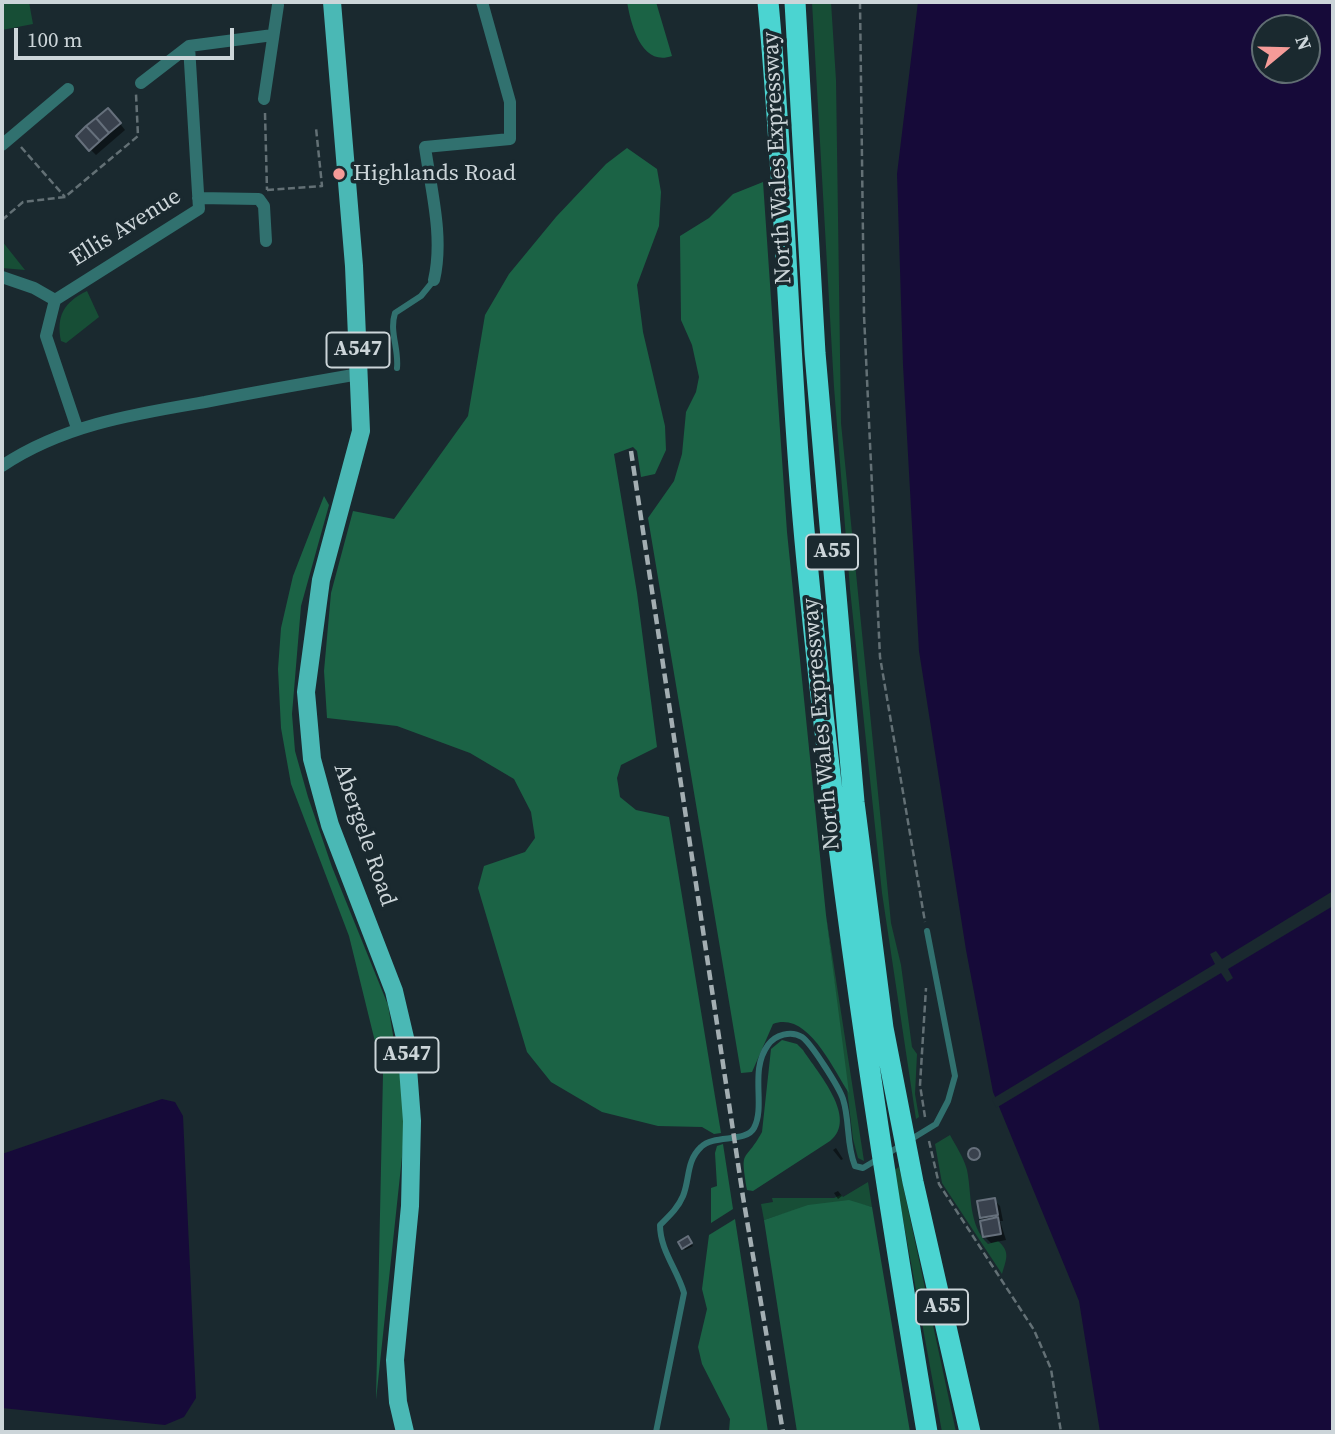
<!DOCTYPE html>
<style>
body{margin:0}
#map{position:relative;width:1335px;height:1434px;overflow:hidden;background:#1a292f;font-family:"Source Serif 4",serif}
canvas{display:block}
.frame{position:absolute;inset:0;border:4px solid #ccd5d9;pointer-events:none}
.north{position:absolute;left:1251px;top:14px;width:70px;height:70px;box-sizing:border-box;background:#1a292f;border:2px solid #616e73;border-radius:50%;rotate:71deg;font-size:19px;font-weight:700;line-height:28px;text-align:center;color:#ccd5d9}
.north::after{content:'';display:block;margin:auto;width:24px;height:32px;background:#f59b98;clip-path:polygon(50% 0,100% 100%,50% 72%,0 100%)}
.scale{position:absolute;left:14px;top:28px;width:220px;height:32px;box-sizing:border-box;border:4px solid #ccd5d9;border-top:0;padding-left:9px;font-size:21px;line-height:24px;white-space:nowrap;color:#ccd5d9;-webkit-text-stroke:5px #1a292f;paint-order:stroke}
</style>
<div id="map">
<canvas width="1335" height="1434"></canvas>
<div class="frame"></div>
<div class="north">N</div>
<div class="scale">100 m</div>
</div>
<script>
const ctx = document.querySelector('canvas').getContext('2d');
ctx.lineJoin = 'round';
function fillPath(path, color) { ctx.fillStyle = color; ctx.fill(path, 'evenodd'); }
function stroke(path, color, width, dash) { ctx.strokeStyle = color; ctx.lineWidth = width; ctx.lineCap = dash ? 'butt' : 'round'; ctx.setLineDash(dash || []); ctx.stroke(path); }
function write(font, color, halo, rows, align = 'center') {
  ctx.font = font + ' "Source Serif 4",serif'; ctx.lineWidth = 7; ctx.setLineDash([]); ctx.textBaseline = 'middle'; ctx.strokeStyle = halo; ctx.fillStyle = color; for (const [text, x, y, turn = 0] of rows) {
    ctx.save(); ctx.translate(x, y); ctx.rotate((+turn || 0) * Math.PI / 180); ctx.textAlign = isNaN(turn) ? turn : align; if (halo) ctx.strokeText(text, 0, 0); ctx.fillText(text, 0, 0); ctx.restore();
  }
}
fillPath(new Path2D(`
 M2,2H29L33,24L2,30Z
 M812,2H831L836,80L841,423L891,923L901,965L912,1047L917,1054L915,1094L919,1117L916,1119L882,893L850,589L834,387Z
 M2,241L25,270L2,268Z
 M87,291L99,317L66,343L61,341C56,316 64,302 87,291Z
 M826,915L864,1161L858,1158L853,1139Z
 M950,1135C956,1146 964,1158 967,1170C972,1194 968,1225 988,1244L998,1241C1011,1252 1006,1260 1002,1274L942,1183L935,1144Z
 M899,1167L956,1432H942L894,1170Z
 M868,1182L872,1207C834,1196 801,1208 764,1220L761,1204L773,1202L772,1198H834L841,1195L843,1197Z`), '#174e36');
fillPath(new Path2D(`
 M627,2H656L672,56C641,67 631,24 627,2Z
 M627,148L657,169L661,192L659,226L637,285L643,332L665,426L666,450L655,474L641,477L637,451L633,447L614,454L637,593L657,747L621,765L617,778L620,797L636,810L669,817L721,1133L714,1134L702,1127L658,1126L602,1112L551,1082L527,1052L478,888L484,866L525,852L535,838L531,812L514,779L470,753L397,726L327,718L324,671L331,593L353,511L394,519L468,416L485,315L509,274L556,217L606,164Z
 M763,182L787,532L826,915L849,1093C832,1068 808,1011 773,1024L752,1072L741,1073L648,518L674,481L682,454L686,412L696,392L699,377L692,345L681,320L680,236L709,218L733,194Z
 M324,496L329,505L301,606L292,714L295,751L308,797L332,867L388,1005L401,1083L405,1129L376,1400L383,1074L349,936L291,784L281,728L278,669L281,628L293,576Z
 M782,1040L797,1044L803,1050C817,1072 859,1118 830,1141L753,1191L747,1190C740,1146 744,1165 762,1132L771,1049Z
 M723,1144L733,1209L711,1223V1188L717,1186L715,1153L717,1146Z
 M849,1200L872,1207L910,1432H797L764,1220L808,1205Z
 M735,1219L768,1432H729L730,1419L702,1364L698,1347L707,1309L702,1289L709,1235Z`), '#1b6345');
fillPath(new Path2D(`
 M918,2H1333V1432H1100L1079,1301L993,1092L966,950L919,651L903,365L897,174ZM1265,28H1307V70H1265Z
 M162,1099L175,1102L183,1116L196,1398L184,1417L165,1425L2,1408V1154Z`), '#160a39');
fillPath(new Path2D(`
 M1333,891V906L1228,969L1233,978L1227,982L1221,973L996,1108L992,1099L1215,964L1210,954L1216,951L1222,959Z`), '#1a292f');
fillPath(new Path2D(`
 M114,116L125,130L96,155L90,149Z
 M836,1148L843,1159L841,1160L833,1150Z
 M972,1150L980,1154L979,1160L970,1156Z
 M838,1191L842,1196L838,1199L834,1193Z
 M994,1200L1000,1206L1003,1221H1000L1006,1240L991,1243L985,1237L986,1222L981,1217Z
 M690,1241L693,1246L685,1250L683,1248Z`), '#0007');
const building = new Path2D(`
 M108,108L121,123L109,133L96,118Z
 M96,118L109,133L100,141L86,126Z
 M86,126L100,141L89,151L76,136Z
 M968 1154a6 6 0 1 1 12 0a6 6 0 1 1-12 0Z
 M995,1198L998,1215L980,1218L977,1201Z
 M998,1217L1001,1234L983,1237L980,1221Z
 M688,1236L692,1243L682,1249L678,1242Z`);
fillPath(building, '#39414d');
stroke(building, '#66707c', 2);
stroke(new Path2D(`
 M860,2L864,315L880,657L925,922
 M265,113L267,190
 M21,147L65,197
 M267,190L322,186L316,128
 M2,220L23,202L65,197L138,136L136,94
 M925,1117L920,1085L926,988
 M929,1141L939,1184L1034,1330L1051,1369L1061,1432`), '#637075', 2.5, [7, 3.5]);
stroke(new Path2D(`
 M397,368C399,348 389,332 395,313L421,296L434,280
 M887,1154L936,1124L948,1101L955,1076L927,931
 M656,1432L684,1293C677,1269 660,1250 660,1225C669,1216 678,1208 683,1196C690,1179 686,1161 701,1147C714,1134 746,1143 754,1128C766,1105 749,1071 768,1045C775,1035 791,1030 802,1037C811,1043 839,1087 843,1099C850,1121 846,1144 855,1166L863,1168L878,1159`), '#31716f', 6);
stroke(new Path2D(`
 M189,46L273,35
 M264,99L278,5
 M2,145L68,89
 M198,198L259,199L264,206L266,241
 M2,277L34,288L55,300
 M434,280C444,237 431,190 425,147L510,139V102L482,2
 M77,428L46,336L55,300L199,209L189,46L141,83
 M2,466C63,425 134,414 205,402C256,392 307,383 359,374`), '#31716f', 12);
stroke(new Path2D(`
 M332,2L354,266L361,431L321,580L306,692L312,759L330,825L394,991L406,1042L412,1121L410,1206L395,1360L398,1402L405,1432`), '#4ab8b5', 18);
stroke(new Path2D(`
 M768,2C786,191 789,383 808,572C836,861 879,1146 927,1432
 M795,2L815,353L854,802L883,1028L913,1182L970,1432`), '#4bd4d1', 21);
stroke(new Path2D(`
 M631,451L743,1197L783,1432`), '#a3aeb2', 4.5, [10, 5]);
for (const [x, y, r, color] of [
 [339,174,7,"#f59b98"]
]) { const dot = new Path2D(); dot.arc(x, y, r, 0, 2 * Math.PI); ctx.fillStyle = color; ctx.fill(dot); stroke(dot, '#1a292f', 2.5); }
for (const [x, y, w] of [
 [358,350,63],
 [832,552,52],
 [407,1055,63],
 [942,1307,52]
]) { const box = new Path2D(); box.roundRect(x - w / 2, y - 17.5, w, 35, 5); ctx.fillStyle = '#1a292f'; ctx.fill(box); stroke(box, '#ccd5d9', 2); }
write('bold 21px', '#ccd5d9', null, [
 ["A547",358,350],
 ["A55",832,552],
 ["A547",407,1055],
 ["A55",942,1307]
]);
write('23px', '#ccd5d9', '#1a292f', [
 ["North Wales Expressway",778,158,-93],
 ["Ellis Avenue",126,228,-32],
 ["North Wales Expressway",822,724,-95],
 ["Abergele Road",364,835,71]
]);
write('23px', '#ccd5d9', '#1a292f', [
 ["Highlands Road",353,174]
], 'left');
</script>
